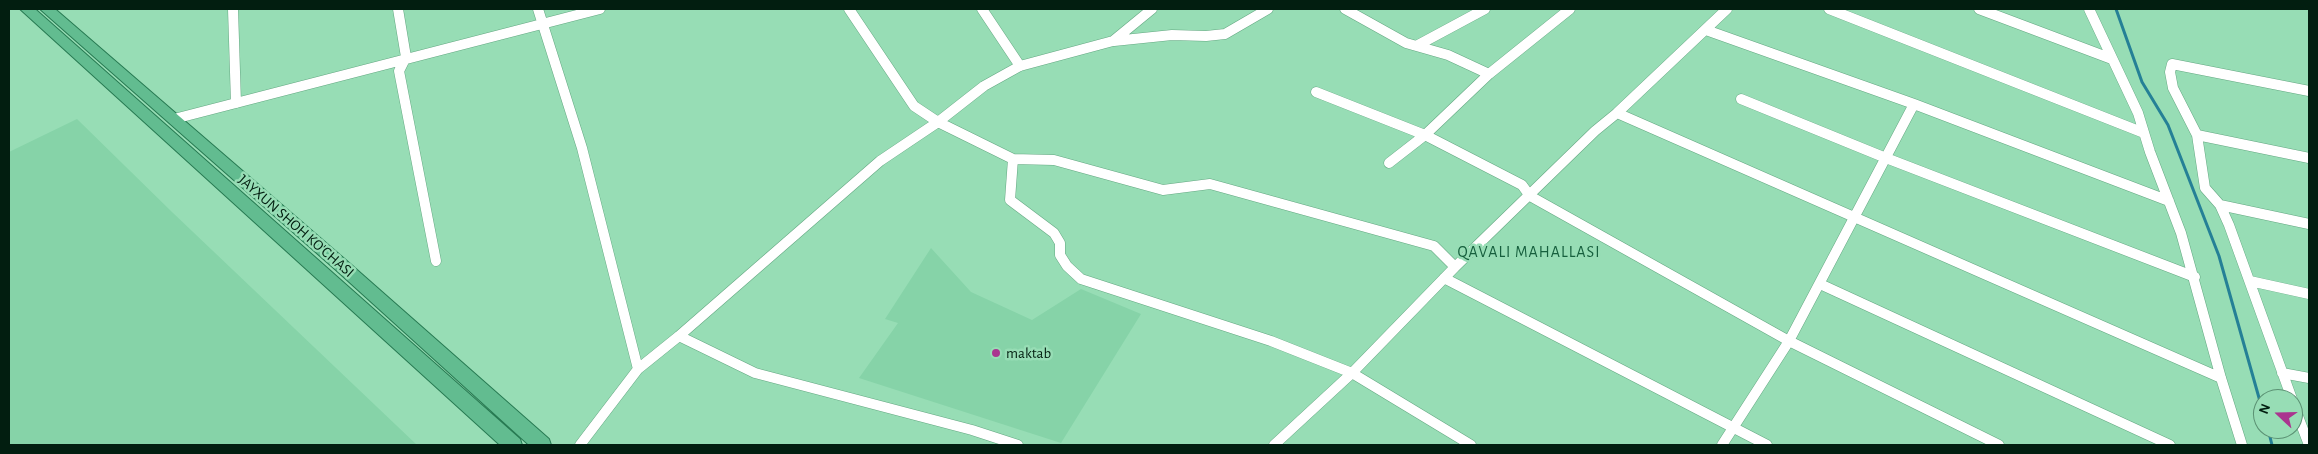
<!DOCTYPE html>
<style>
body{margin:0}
#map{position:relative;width:2318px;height:454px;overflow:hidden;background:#97ddb5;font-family:"Alegreya Sans",sans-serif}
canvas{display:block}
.frame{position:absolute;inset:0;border:10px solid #021e10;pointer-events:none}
.north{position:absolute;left:2253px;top:389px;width:50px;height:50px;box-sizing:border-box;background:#97ddb5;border:1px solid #5b9173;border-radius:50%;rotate:291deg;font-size:14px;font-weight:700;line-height:20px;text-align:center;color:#021e10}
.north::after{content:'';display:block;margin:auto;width:18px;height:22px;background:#aa358f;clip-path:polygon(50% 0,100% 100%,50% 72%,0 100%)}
</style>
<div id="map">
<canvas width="2318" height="454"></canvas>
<div class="frame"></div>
<div class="north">N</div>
</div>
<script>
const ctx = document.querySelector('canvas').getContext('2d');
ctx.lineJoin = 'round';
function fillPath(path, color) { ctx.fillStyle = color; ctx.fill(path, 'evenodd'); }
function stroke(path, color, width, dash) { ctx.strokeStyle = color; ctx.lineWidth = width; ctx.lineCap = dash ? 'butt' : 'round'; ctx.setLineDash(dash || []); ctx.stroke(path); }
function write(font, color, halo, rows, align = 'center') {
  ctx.font = font + ' "Alegreya Sans",sans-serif'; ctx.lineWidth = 5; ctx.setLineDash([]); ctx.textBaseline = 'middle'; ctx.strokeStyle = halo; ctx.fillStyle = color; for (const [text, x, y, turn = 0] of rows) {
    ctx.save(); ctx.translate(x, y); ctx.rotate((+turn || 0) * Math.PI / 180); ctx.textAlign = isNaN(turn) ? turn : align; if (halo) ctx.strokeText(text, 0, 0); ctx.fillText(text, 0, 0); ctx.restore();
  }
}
fillPath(new Path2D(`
 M77,119L172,212L417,445H9V152Z
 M931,248L971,292L1032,320L1081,289L1141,314L1061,443L859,378L898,323L885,319Z`), '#86d3a8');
stroke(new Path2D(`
 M2116,9L2142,82L2168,125L2219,256L2263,412
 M2268,429L2272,445`), '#258096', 3);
const minor = new Path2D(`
 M233,9L236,103
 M398,9L406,57L399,71L436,261
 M538,9L582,148L638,369
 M849,9L914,106L938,122L1013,159L1054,160L1163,190L1210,184L1434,246L1455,267
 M982,9L1020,66
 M1345,9L1406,43L1448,55L1489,74
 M1829,9L2144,133
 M1979,9L2112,59
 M2089,9L2138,113L2150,152L2181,233L2221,378L2242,445
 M1706,30L1914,104L2169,201
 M1114,41L1172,35L1206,36L1225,34L1268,9
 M1418,45L1485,9
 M1316,92L1425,135L1522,185L1530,196L1789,341L1999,445
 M1741,99L1886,158L2195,277
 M1617,113L2221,378
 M174,119L600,9
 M2197,135L2309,158
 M1013,159L1010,200L1054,233L1060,243V255L1067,266L1081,279L1271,341L1352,373L1471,445
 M1389,163L1425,135L1489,74L1570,9
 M2220,205L2309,224
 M1444,278L1767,445
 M2250,281L2309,294
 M1820,284L2170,445
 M679,336L755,373L972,430L1018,445
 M2282,373L2309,378
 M2292,399L2229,225L2220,205L2205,188L2197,135L2173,88L2170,72L2172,64L2309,91
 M2293,403L2309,445
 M580,445L638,369L679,336L880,161L938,122L984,86L1020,66L1113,41L1152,9
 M1274,445L1352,373L1455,267L1595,131L1617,113L1727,9
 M1722,445L1789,341L1914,104`);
const trunk = new Path2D(`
 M20,9H35L520,439L522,445H500Z
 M40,9H55L348,262L549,439L551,445H529L336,270Z`);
stroke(minor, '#64a882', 11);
stroke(trunk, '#277a52', 2);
stroke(minor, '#fff', 10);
fillPath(trunk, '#62bc90');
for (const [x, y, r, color] of [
 [996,353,5,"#aa358f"]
]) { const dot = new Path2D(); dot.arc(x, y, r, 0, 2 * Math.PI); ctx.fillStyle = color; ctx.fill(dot); stroke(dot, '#97ddb5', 2); }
write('15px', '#021e10', '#97ddb5', [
 ["JAYXUN SHOH KO'CHASI",296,226,41]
]);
write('15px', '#021e10', '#97ddb5', [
 ["maktab",1006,353]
], 'left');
ctx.letterSpacing = '1px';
write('16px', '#165f3d', '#97ddb5', [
 ["QAVALI MAHALLASI",1529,252]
]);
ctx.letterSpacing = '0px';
</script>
